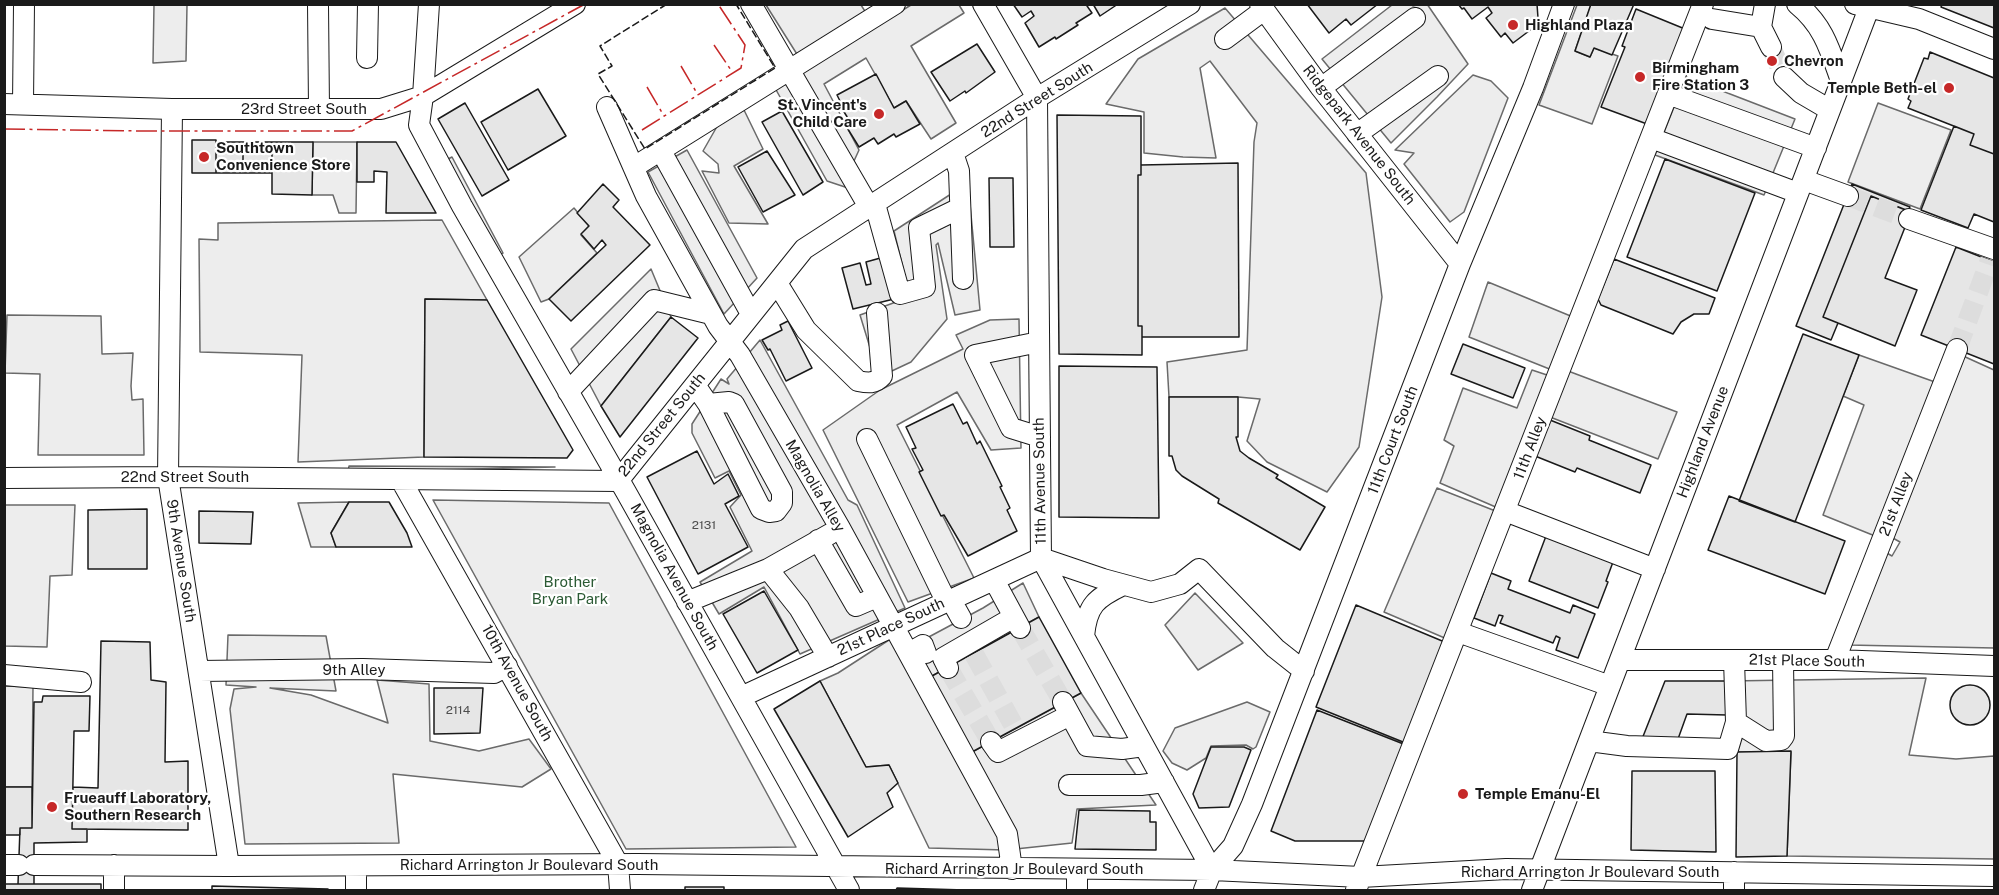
<!DOCTYPE html>
<style>
body{margin:0}
#map{position:relative;width:1999px;height:895px;overflow:hidden;background:#fff;font-family:"Public Sans",sans-serif}
canvas{display:block}
.frame{position:absolute;inset:0;border:6px solid #1a1a1a;pointer-events:none}
</style>
<div id="map">
<canvas width="1999" height="895"></canvas>
<div class="frame"></div>
</div>
<script>
const ctx = document.querySelector('canvas').getContext('2d');
ctx.lineJoin = 'round';
function fillPath(path, color) { ctx.fillStyle = color; ctx.fill(path, 'evenodd'); }
function stroke(path, color, width, dash) { ctx.strokeStyle = color; ctx.lineWidth = width; ctx.lineCap = dash ? 'butt' : 'round'; ctx.setLineDash(dash || []); ctx.stroke(path); }
function write(font, color, halo, rows, align = 'center') {
  ctx.font = font + ' "Public Sans",sans-serif'; ctx.lineWidth = 4.5; ctx.setLineDash([]); ctx.textBaseline = 'middle'; ctx.strokeStyle = halo; ctx.fillStyle = color; for (const [text, x, y, turn = 0] of rows) {
    ctx.save(); ctx.translate(x, y); ctx.rotate((+turn || 0) * Math.PI / 180); ctx.textAlign = isNaN(turn) ? turn : align; if (halo) ctx.strokeText(text, 0, 0); ctx.fillText(text, 0, 0); ctx.restore();
  }
}
const built = new Path2D(`
 M1427,4L1468,64L1437,97L1391,143L1322,59L1392,5H1412L1413,6L1417,5Z
 M154,5H187L186,61L153,63Z
 M766,5H861L875,27L911,5H959L964,13L911,46L956,123L931,139L906,101L894,108L866,58L824,84L859,150L854,161L862,177L845,187L827,181L775,88L800,59Z
 M1577,5H1591L1575,51L1590,57L1594,48L1618,56L1592,124L1539,105Z
 M1225,8L1366,173L1382,297L1359,447L1327,492L1267,462L1247,441L1260,399L1238,397H1169L1167,362L1247,350L1254,142L1257,123L1210,61L1200,68L1216,158L1183,157L1144,153V112L1106,104L1138,59Z
 M1473,75L1491,81L1508,98L1464,212L1450,222L1404,164L1414,153L1395,150Z
 M1686,77L1795,119L1764,195L1655,155Z
 M1878,103L1951,130L1920,209L1848,182Z
 M744,110L763,149L734,166L768,224L729,223L702,171L719,173L718,164L703,151L719,123Z
 M313,142H357L356,213H339L333,195H312Z
 M687,150L757,278L724,314L648,172Z
 M452,157L503,253L498,256L446,160Z
 M968,183L980,310L955,315L938,243L936,245L947,319L911,362L879,377L860,315L910,297L894,231Z
 M574,208L589,226L581,235L597,253L549,299L541,302L519,257Z
 M442,220L487,300L425,299L424,457L298,462L302,355L200,352L199,239L218,240V223Z
 M651,269L671,317L601,406L571,349Z
 M1488,282L1573,317L1552,370L1469,337Z
 M7,315L101,316L102,354L133,353L131,386L132,400L143,399L144,455H38L40,374L5,373Z
 M1019,319L1021,448L991,450L957,392L897,425L974,578L908,602L823,430L880,390L963,349L956,335L990,320Z
 M760,340L848,500L857,505L905,608L800,654L764,587L719,614L700,582L752,551L730,507L741,495L729,471L715,478L692,433V424L721,379L729,384L727,379Z
 M1859,355L1935,382L1875,536L1823,515L1864,405L1843,396Z
 M1961,355L1994,370V648L1848,645L1885,552L1892,556L1900,542L1891,537Z
 M1532,370L1550,376L1498,508L1440,483L1454,446L1444,440L1463,388L1517,408Z
 M1568,371L1677,412L1658,459L1550,417Z
 M349,466L555,467L348,472Z
 M1437,488L1498,512L1447,639L1384,612Z
 M433,500L609,503L796,847L626,849Z
 M349,502L331,533L336,547H311L298,503Z
 M5,505H75L72,575L50,576L47,647L5,646Z
 M1023,583L1039,617L932,676L920,657L925,639L983,608Z
 M1195,593L1243,643L1198,670L1165,625Z
 M228,635L326,636L336,691L270,688L311,695L388,723L377,680L429,684L430,741L479,751L529,739L551,769L522,787L393,774L399,843L245,844L230,709L234,689L256,687L226,685Z
 M892,638L972,752L1081,693L1156,805L1077,809L1072,843L1006,850L929,848L889,765L866,767L820,681L838,673Z
 M1926,678L1909,755L1956,759L1994,756V859L1787,856L1791,752H1722L1727,715L1728,681Z
 M5,686L33,687L32,787H5Z
 M1247,702L1270,712L1256,747L1253,749L1246,745L1211,746L1206,758L1187,770L1172,763L1163,751L1175,728Z`);
fillPath(built, '#ededed');
stroke(built, '#6a6a6a', 1.5);
const building = new Path2D(`
 M1013,4H1091L1087,6L1092,13L1076,23L1078,25L1056,39L1055,37L1039,47L1025,23L1034,16L1031,11L1022,17Z
 M1093,4H1118L1100,16Z
 M1307,4H1378L1351,25L1346,19L1329,33Z
 M1458,4H1537L1538,18L1533,28L1513,43L1505,33L1501,37L1486,18L1492,13L1488,7L1472,19L1464,8L1462,9Z
 M1591,4H1634L1612,55L1594,48L1590,57L1575,51Z
 M1942,4H1994V28L1941,7Z
 M1636,9L1685,29L1647,124L1601,107L1625,47L1622,46Z
 M977,44L995,72L966,93L965,91L950,101L931,72Z
 M1930,52L1994,78V154L1970,145L1974,134L1908,108L1911,101L1908,99L1924,58L1928,59Z
 M876,74L894,108L906,101L920,124L896,137L894,134L878,144L874,138L859,147L846,126L851,123L839,104L841,103L837,95Z
 M538,89L566,136L508,170L481,122Z
 M465,103L509,180L482,196L438,119Z
 M782,111L823,182L803,195L762,122Z
 M1057,115L1141,116V175H1138V326H1142V355L1059,354Z
 M1954,126L1974,134L1970,145L1994,154V222L1974,214L1968,228L1921,210Z
 M192,140H216V173H192Z
 M216,142H243V173H216Z
 M243,142H272V173H243Z
 M272,142H313L312,195L272,194Z
 M357,142H396L436,213H386L387,172L374,171V182H357Z
 M767,151L795,195L763,212L738,167Z
 M1665,159L1755,193L1717,291L1627,257Z
 M1238,163L1239,337H1142V326H1138V175H1141V165Z
 M989,178H1013L1014,247H990Z
 M603,184L619,200L613,207L650,245L571,321L549,299L606,245L602,240L594,249L581,234L589,226L577,213Z
 M1852,184L1910,207L1908,211L1871,196L1823,317L1838,323L1831,340L1796,326Z
 M1871,196L1911,212L1885,278L1917,290L1895,346L1823,317Z
 M1956,247L1994,262V364L1921,335Z
 M884,257L894,299L853,309L842,268L860,263L866,285L871,284L866,262Z
 M1614,259L1715,298L1709,314H1694L1681,322L1673,334L1601,305L1598,299Z
 M425,299L487,300L573,450L567,458L424,457Z
 M671,317L698,338L620,437L601,406Z
 M788,321L812,368L786,381L770,349L768,350L762,340L782,330L780,325Z
 M1803,334L1859,355L1795,522L1739,501Z
 M1463,344L1525,368L1513,398L1451,374Z
 M1059,366L1157,367L1159,518L1059,517Z
 M1169,397H1238V437H1236L1240,451L1249,458L1278,475L1276,478L1325,507L1300,550L1218,503L1219,499L1182,476L1176,470L1172,456H1169Z
 M953,404L963,424L967,422L977,444L980,441L1002,486L1000,487L1010,508L1007,510L1017,531L968,556L944,515L941,516L919,472L923,470L912,449L916,448L906,427Z
 M1550,420L1590,436L1589,440L1651,465L1640,493L1577,468L1575,472L1535,456Z
 M697,451L714,484L728,474L739,496L725,504L748,547L698,574L647,477Z
 M1729,496L1845,541L1825,594L1708,550Z
 M349,502H389L407,533L412,547H336L331,533Z
 M147,509V569H88V510Z
 M199,511L253,512L251,544L199,543Z
 M1546,536L1613,562L1606,581L1608,582L1598,608L1529,581Z
 M1491,573L1511,581L1508,589L1570,613L1573,605L1595,614L1578,658L1556,650L1560,638L1556,636L1553,643L1500,623L1503,616L1499,615L1495,626L1474,618Z
 M764,591L798,650L757,673L723,614Z
 M1356,605L1447,643L1408,744L1316,707Z
 M1039,617L1081,693L972,752L932,676Z
 M101,641L150,642L151,680L166,682L165,762L188,761V830L72,829L73,787L98,788Z
 M820,681L866,767L889,765L898,783L887,793L893,807L848,837L774,709Z
 M1665,681H1728L1727,715L1687,714L1678,739H1642Z
 M1950 705a20 20 0 1 1 40 0a20 20 0 1 1-40 0Z
 M434,688H483L480,733L434,734Z
 M43,696H90L89,731H74L72,829H87V842L34,843V884H18L20,828H32L34,702H42Z
 M1317,710L1406,745L1370,841H1295L1271,831Z
 M1211,747H1244L1251,750L1229,807L1199,808L1193,794Z
 M1791,751L1787,856L1736,857L1737,752Z
 M1632,771H1715L1716,852L1631,850Z
 M4,787H32V828H20V835H4Z
 M1079,810L1150,811V822H1156V850L1075,849Z
 M4,884H101V890H4Z
 M212,886L328,889V890H212Z
 M685,887H724V890H685Z
 M897,888L965,890H896Z`);
fillPath(building, '#e6e6e6');
stroke(building, '#1a1a1a', 1.5);
stroke(new Path2D(`
 M1771,47L1784,77
 M1848,196L1909,219
 M1957,349L1990,260
 M1020,628L1063,702
 M974,654L1015,728
 M948,668L991,742`), '#ddd', 20, [20, 10]);
const minor = new Path2D(`
 M318,4L319,109
 M429,4L423,96L419,125L462,206L626,492L849,890
 M751,4L869,207
 M983,4L1037,98L1041,558L1212,870L1204,890
 M1260,4L1321,88L1460,264
 M1765,4L1761,27L1771,47
 M1797,4C1824,26 1830,50 1841,81
 M1855,4L1919,19L1994,49
 M1712,19L1761,27
 M1225,39L1264,10
 M367,58L368,4
 M1784,77L1801,93L1830,110
 M1321,88L1415,18
 M1668,94L1816,148
 M4,104L172,109H381L423,96L575,4
 M23,104L24,4
 M607,107L646,196L718,326L740,355L840,528L1007,834L1012,869
 M172,109L168,477L229,866
 M1357,134L1438,76
 M1651,138L1798,193
 M661,151L751,314
 M953,153L959,171L963,279
 M634,167L895,4
 M1804,180L1848,196
 M875,204L900,294L925,287L919,228L960,208
 M1909,219L1994,249
 M777,283L806,330L858,381C868,383 875,384 882,376L877,313
 M1039,342L975,355L1011,428L1040,437
 M695,385L708,404L761,509L769,512L776,511L782,503V492L734,404L729,402L708,404
 M568,392L654,300L711,314
 M867,439L946,601
 M4,478L168,477L618,481L804,249L1037,98L1190,4
 M401,480L618,864L620,890
 M1505,511L1655,569
 M818,540L856,606L877,597
 M1041,558L1103,579L1151,592L1180,584L1199,569L1275,648L1304,671
 M768,569L830,534
 M994,580L1020,628
 M951,600L961,618
 M687,602L768,569L799,608L828,657
 M1458,632L1610,686
 M1084,636C1087,605 1096,598 1123,585
 M909,653L923,645L926,653
 M1620,660H1835L1994,666
 M1835,660L1957,349
 M948,668L943,658L1014,617
 M199,671L363,669L494,673L507,666
 M4,675L81,682
 M741,697L1041,558
 M1063,702L1087,746L1122,749L1144,746
 M1736,722L1766,741L1781,740L1784,736L1783,660
 M1589,741L1627,746L1728,749L1736,722L1734,660
 M991,742L998,752L1070,715
 M1069,785H1141L1164,782
 M4,865H19
 M34,865L229,866L638,864L1212,870L1361,877L1506,869L1994,876
 M1077,869V890
 M1212,870L1233,846L1252,804L1460,264L1533,88L1564,4
 M114,890V865
 M356,890V866
 M1356,890L1703,4
 M1532,890L1869,8L1873,4
 M1734,890V872`);
stroke(minor, '#1a1a1a', 22);
stroke(minor, '#fff', 20);
stroke(new Path2D(`
 M667,4L600,46L612,66L598,74L645,149L775,68L736,4`), '#1a1a1a', 1.5, [8, 3]);
stroke(new Path2D(`
 M714,45L733,73
 M681,66L698,95
 M647,87L664,116
 M4,129L143,131H352L585,4
 M642,130L741,68L745,45L718,4`), '#c62828', 1.5, [21, 4.5, 3, 4.5]);
for (const [x, y, r, color] of [
 [1513,25,6,"#c62828"],
 [1772,61,6,"#c62828"],
 [1640,77,6,"#c62828"],
 [1949,88,6,"#c62828"],
 [879,114,6,"#c62828"],
 [204,157,6,"#c62828"],
 [1463,794,6,"#c62828"],
 [52,807,6,"#c62828"]
]) { const dot = new Path2D(); dot.arc(x, y, r, 0, 2 * Math.PI); ctx.fillStyle = color; ctx.fill(dot); stroke(dot, '#fff', 2); }
write('12px', '#4d4d4d', null, [
 ["2131",704,525],
 ["2114",458,710]
]);
write('bold 15px', '#1a1a1a', '#fff', [
 ["Highland Plaza",1525,25],
 ["Chevron",1784,61],
 ["Birmingham",1652,68],
 ["Fire Station 3",1652,85],
 ["Temple Beth-el",1937,88,"right"],
 ["St. Vincent's",867,105,"right"],
 ["Child Care",867,122,"right"],
 ["Southtown",216,148],
 ["Convenience Store",216,165],
 ["Temple Emanu-El",1475,794],
 ["Frueauff Laboratory,",64,798],
 ["Southern Research",64,815]
], 'left');
write('15px', '#1a1a1a', '#fff', [
 ["22nd Street South",1037,100,-32],
 ["23rd Street South",304,109],
 ["Ridgepark Avenue South",1359,135,52],
 ["22nd Street South",662,425,-51],
 ["11th Court South",1393,440,-69],
 ["Highland Avenue",1703,442,-69],
 ["11th Alley",1530,448,-69],
 ["22nd Street South",185,477],
 ["11th Avenue South",1040,481,-91],
 ["Magnolia Alley",815,486,60],
 ["21st Alley",1896,504,-69],
 ["9th Avenue South",181,561,81],
 ["Magnolia Avenue South",674,577,61],
 ["21st Place South",891,627,-25],
 ["21st Place South",1807,661,1],
 ["9th Alley",354,670],
 ["10th Avenue South",517,683,61],
 ["Richard Arrington Jr Boulevard South",529,865],
 ["Richard Arrington Jr Boulevard South",1014,869],
 ["Richard Arrington Jr Boulevard South",1590,872]
]);
write('15px', '#2b5a34', '#fff', [
 ["Brother",570,582],
 ["Bryan Park",570,599]
]);
</script>
